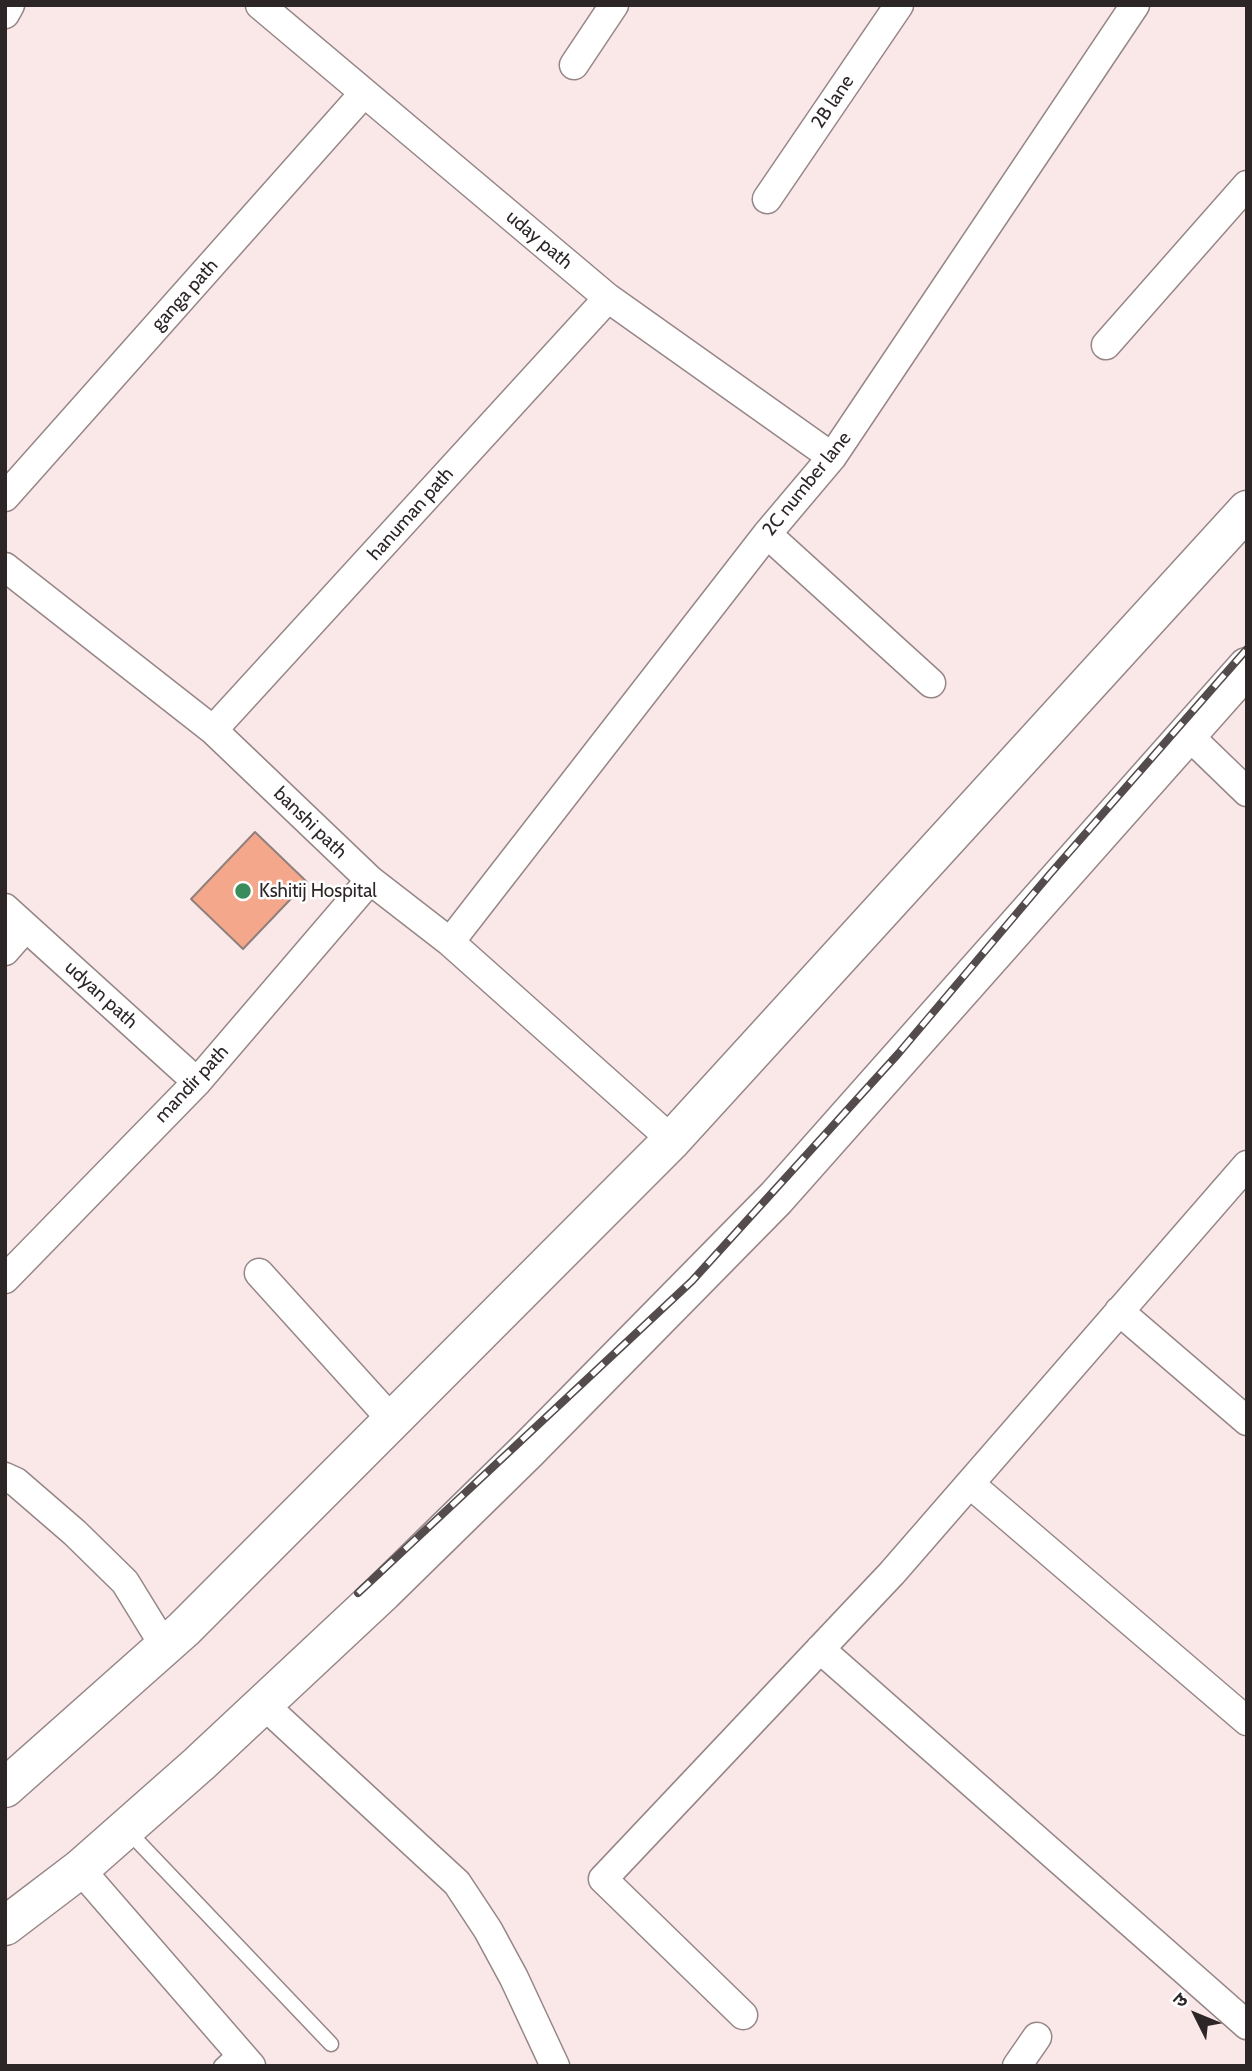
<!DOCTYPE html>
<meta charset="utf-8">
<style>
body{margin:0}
#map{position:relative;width:1252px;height:2071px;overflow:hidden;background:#fae8e9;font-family:Cabin,"Noto Sans Devanagari",sans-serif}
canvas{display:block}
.frame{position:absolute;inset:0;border:7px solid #2d2627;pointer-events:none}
.north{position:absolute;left:1161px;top:1980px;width:70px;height:70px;-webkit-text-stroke:5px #fff;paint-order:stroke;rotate:313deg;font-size:19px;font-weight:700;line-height:28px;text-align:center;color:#2d2627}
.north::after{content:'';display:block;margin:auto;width:24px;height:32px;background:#2d2627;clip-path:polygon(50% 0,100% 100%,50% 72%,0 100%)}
</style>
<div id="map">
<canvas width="1252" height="2071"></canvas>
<div class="frame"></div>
<div class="north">उ</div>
</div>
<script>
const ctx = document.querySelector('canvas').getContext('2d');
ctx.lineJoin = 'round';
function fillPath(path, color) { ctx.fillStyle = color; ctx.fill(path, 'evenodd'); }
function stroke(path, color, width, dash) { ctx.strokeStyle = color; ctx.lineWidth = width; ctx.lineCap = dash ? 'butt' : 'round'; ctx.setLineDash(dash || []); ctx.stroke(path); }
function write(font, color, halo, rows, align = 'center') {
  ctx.font = font + ' Cabin,sans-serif'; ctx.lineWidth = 5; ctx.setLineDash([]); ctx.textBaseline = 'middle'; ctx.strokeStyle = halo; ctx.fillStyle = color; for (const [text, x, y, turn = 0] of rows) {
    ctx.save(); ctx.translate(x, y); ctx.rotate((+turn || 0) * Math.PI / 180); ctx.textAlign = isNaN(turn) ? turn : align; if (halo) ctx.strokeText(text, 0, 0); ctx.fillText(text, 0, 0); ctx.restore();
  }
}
const building = new Path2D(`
 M255,832L307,882L243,949L191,899Z`);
fillPath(building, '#f4a78b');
stroke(building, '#8f807b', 2);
const lane = new Path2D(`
 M127,1830L331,2044
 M221,2066L238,2050`);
const street = new Path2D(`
 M260,5L608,298L832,457
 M5,14L10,5
 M574,65L614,5
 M767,199L899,5
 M1106,345L1247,185
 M5,497L364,93
 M767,534L931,683
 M5,567L213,730L370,880L450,942L672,1140
 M213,730L608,298
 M1186,733L1247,792
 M5,908L197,1082
 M450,942L767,534L832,457L1135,5
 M5,951L26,927
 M259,1273L392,1420
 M5,1279L197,1082L370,880
 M1119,1311L1247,1421
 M5,1477L16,1482L75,1533L125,1582L165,1647
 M970,1484L1247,1721
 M820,1649L1247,2025
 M263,1704L457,1883L488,1930L514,1978L555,2066
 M80,1869L251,2066
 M743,2015L603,1879L892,1573L1247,1165
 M1017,2066L1037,2037`);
const highway = new Path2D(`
 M5,1788L184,1629L672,1140L1247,510
 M5,1926L80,1869L199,1764L383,1592L527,1451L776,1198L1247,667`);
stroke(lane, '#968687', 17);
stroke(street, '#968687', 31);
stroke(highway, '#968687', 41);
stroke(lane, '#fff', 14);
stroke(street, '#fff', 28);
stroke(highway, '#fff', 38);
const rail = new Path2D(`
 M358,1593L692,1281L898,1054L1050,874L1247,649`);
stroke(rail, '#544b4c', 8);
stroke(rail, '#fff', 5, [16]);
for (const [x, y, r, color] of [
 [243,891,9,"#3b8c5d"]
]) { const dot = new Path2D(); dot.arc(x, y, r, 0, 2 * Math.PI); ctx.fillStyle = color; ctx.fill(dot); stroke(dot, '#fff', 2.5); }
write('19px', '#2d2627', '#fff', [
 ["2B lane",833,102,-56],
 ["uday path",539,240,40],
 ["ganga path",185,295,-48],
 ["2C number lane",807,484,-51],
 ["hanuman path",411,514,-48],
 ["banshi path",310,823,44],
 ["udyan path",101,995,42],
 ["mandir path",192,1084,-47]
]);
write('19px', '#2d2627', '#fff', [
 ["Kshitij Hospital",259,891]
], 'left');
</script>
